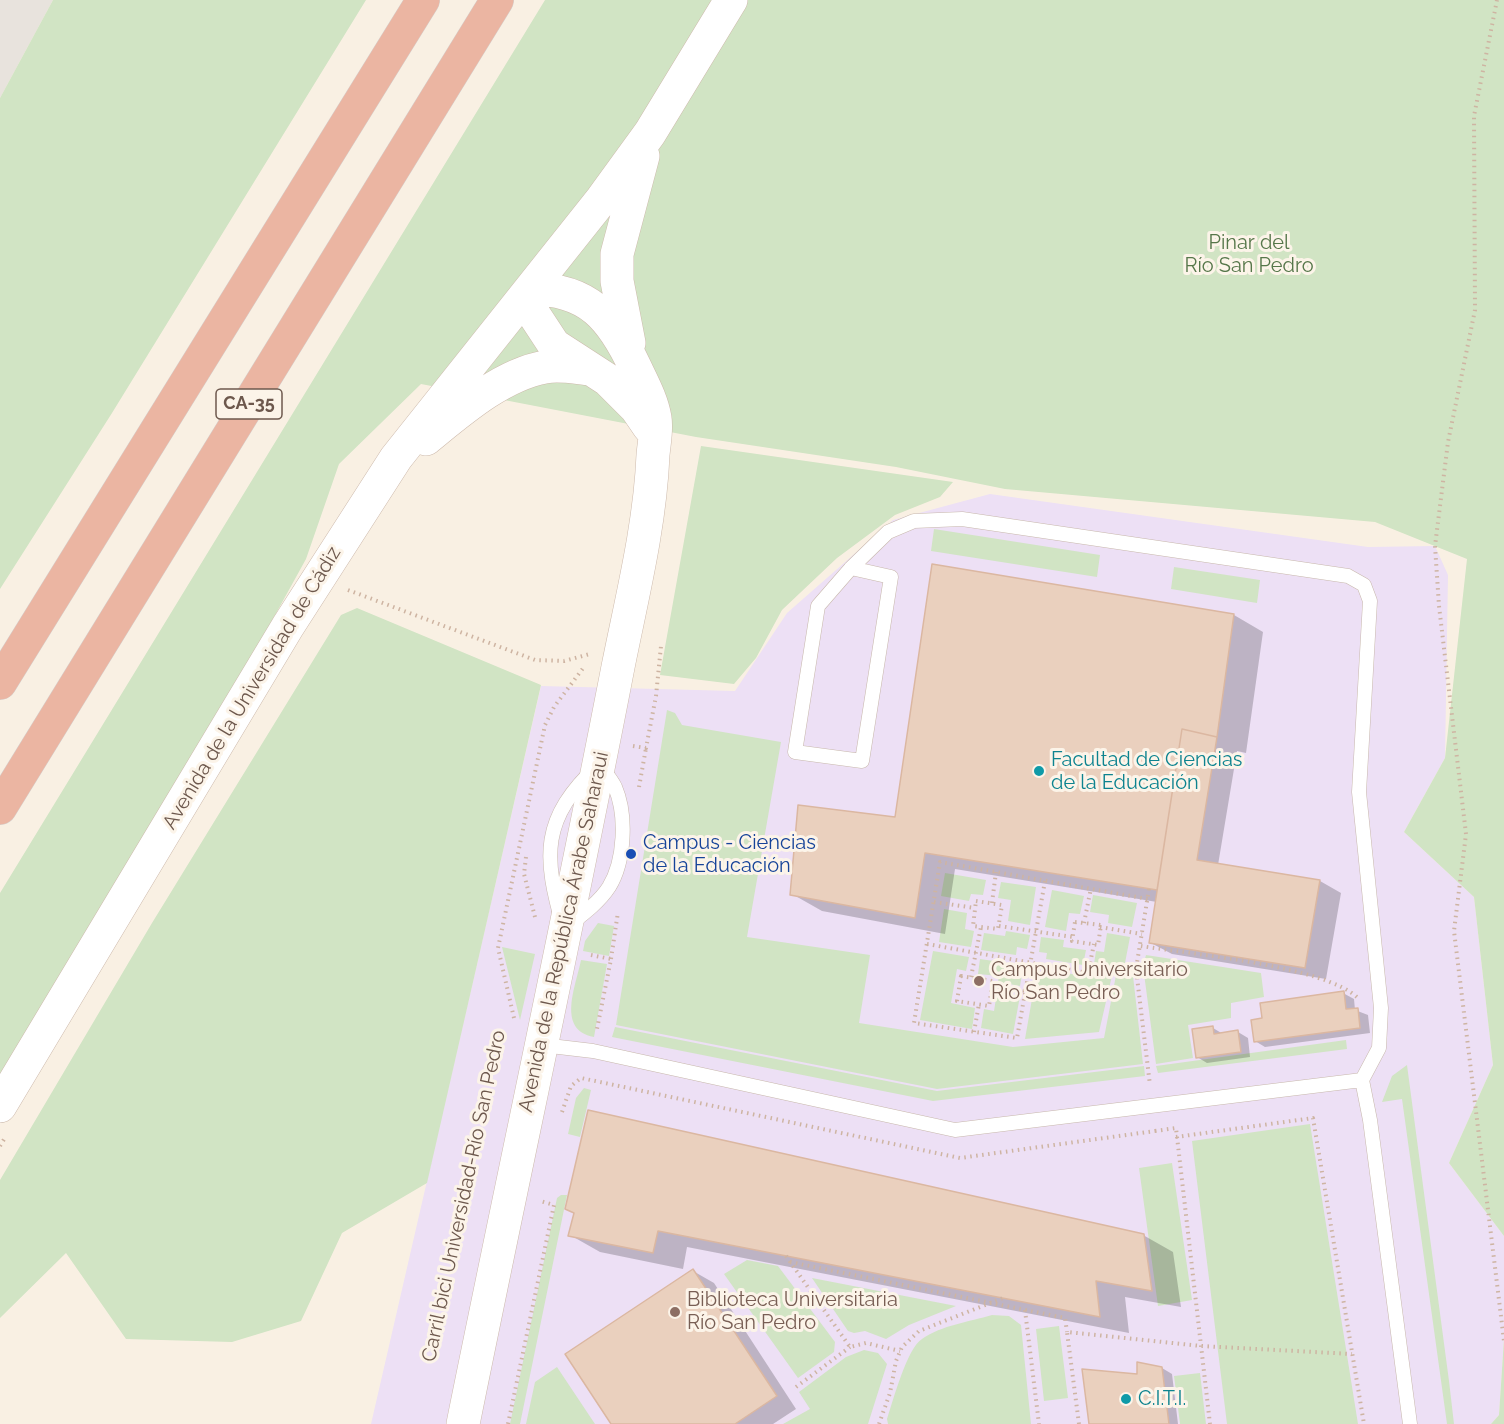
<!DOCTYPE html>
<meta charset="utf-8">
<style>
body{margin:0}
canvas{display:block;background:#f9f0e3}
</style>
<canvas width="1504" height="1424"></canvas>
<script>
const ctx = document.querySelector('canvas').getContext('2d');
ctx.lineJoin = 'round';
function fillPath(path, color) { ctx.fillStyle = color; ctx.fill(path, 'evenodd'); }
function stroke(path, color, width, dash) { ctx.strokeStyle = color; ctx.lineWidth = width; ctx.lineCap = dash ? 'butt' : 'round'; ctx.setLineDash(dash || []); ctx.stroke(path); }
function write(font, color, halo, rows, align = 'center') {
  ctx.font = font + ' Raleway,sans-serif'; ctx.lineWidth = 6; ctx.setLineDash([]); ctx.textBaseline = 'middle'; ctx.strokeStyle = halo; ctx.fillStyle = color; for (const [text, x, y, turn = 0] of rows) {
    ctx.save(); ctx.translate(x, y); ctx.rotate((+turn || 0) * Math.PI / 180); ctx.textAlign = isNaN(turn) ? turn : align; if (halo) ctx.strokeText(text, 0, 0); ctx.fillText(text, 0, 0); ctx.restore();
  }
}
fillPath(new Path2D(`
 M0,0H53L0,98Z`), '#e8e3dd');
fillPath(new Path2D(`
 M990,494L1368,547L1435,546L1448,575L1445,758L1404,832L1474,897L1493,1065L1449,1163L1504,1236V1339L1499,1415L1491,1424H371L541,686L735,691L787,613L893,520Z`), '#ede0f5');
fillPath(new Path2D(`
 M53,0H366L112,413L0,589V98Z
 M545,0H1504V1236L1449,1163L1493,1065L1474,897L1404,832L1445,758L1467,559L1375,522L1005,489L896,467L696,437L421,384L339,464L306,559L258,646L0,1076V893Z
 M701,446L953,482L940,497L895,515L837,558L782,610L756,658L734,684L660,675Z
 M934,529L1100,555L1097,577L931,551Z
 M1174,567L1260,580L1257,603L1171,589Z
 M357,608L541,685L427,1183L342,1233L301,1321L232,1342L126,1339L66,1253L0,1318V1180L152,923L341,615Z
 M667,710L675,713L682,725L781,742L747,937L870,955L859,1023L1013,1047L1104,1038L1117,970L1132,967L1143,1064L937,1089L616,1025Z
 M945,873L986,880L983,895L971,894L969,901L941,896Z
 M1001,882L1036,887L1030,925L1008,921L1011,900L998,898Z
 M1052,890L1084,896L1080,914L1069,913L1066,931L1045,927Z
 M1093,895L1137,903L1132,927L1108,923L1109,915L1090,912Z
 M944,909L967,913L965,929L974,931L971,947L939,942Z
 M598,923L614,926L609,956L583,951L585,941Z
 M1006,931L1030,935L1027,949L1017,947L1016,955L981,950L984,933L1005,936Z
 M1107,933L1130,937L1125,963L1114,967L1099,1032L1025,1039L1036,976L1044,977L1045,970L1092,977L1096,951L1104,952Z
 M1041,937L1064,940L1063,947L1086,950L1083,965L1046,959L1047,953L1039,952Z
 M502,947L535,954L520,1020Z
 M933,951L969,957L966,971L957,969L951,1003L975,1008L972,1029L920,1020Z
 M1146,955L1261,973L1264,997L1231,1003V1018L1188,1025L1193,1058L1156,1064L1143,966Z
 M980,959L1014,964L1013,972L1022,974L1020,986L998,982L999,976L978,974Z
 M581,960L607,964L594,1037C556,1030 576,986 581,960Z
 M997,992L1020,996L1013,1034L981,1028L984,1009L994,1011Z
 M615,1027L937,1091L1144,1066L1145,1076L933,1101L612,1037Z
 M1346,1040L1347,1049L1158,1073L1156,1066Z
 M1407,1065L1449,1381L1454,1424H1447L1402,1099L1382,1102L1392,1076Z
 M584,1088L591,1090L580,1137L568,1134L576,1098Z
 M1310,1124L1358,1424H1227L1192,1141Z
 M1172,1163L1192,1300L1158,1306L1139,1168Z
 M561,1195H567L520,1424H510L557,1198Z
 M747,1260L778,1266L835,1342L834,1352L798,1378L724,1274Z
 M812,1278L956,1306L909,1325L886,1339L865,1331L854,1333L848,1331Z
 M992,1315L1009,1316L1021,1325L1031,1424H888L887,1419C893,1401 907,1348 922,1339C942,1325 969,1322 992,1315Z
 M1059,1326L1068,1398L1044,1401L1036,1329Z
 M1504,1339V1424H1491L1499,1415Z
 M864,1350L878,1353L887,1364L868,1424H783L810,1409L799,1392L846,1357Z
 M557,1367L595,1424H526L535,1382Z
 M1200,1373L1206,1424H1180L1174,1376Z`), '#d1e4c4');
fillPath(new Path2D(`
 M1234,615L1263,632L1246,753L1237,751L1218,865L1320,881L1341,893L1326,979L1172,954L1151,943L1157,902L955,869L945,934L822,911L792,894L896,818Z
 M1343,993L1354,999L1355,1010L1368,1015L1370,1033L1265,1047L1255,1041Z
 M1213,1028L1223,1034L1238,1032L1248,1038L1250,1057L1207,1063L1197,1057Z
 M576,1214L1143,1235L1173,1252L1181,1307L1125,1297L1129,1333L687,1247L683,1269L600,1252L570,1235Z
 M693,1271L714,1283L796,1409L773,1424H612Z
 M1162,1368L1172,1374L1178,1424H1091Z`), '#0003');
const building = new Path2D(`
 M932,564L1234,614L1217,737L1182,729L1157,890L925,853L915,918L790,895L798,805L895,817Z
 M1182,729L1217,737L1197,860L1320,880L1305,968L1149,943Z
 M1344,991L1346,1009L1358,1008L1360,1028L1254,1042L1251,1020L1262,1018L1260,1003Z
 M1213,1026L1214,1034L1238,1030L1241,1052L1196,1058L1192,1029Z
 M588,1110L1144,1234L1152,1291L1096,1281L1100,1317L658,1231L653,1253L568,1236L574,1213L565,1209Z
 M693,1269L777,1396L735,1424H611L565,1354Z
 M1137,1362L1162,1367L1169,1424H1089L1082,1369L1137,1374Z`);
fillPath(building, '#ead0be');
stroke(building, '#dbb7a1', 1.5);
const lane = new Path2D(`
 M851,568L891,577L862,761L795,752L818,606L851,568L888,532L914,521L962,519L1348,576L1364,585L1370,601L1359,792L1381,1008L1379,1048L1362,1080L1370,1120L1410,1424
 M599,764C604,771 611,779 615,787C627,815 625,861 609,887C598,904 579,917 564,929C543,856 540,819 599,764Z
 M542,1045L593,1051L955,1130L1362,1080`);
const secondary = new Path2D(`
 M531,289L533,313L554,345L608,380L636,408L649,427
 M629,343L617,281V254L643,156
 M426,439C459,412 501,375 545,367C560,364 577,368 591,369
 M0,1106L288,626L396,458L602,199L650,133L731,0
 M463,1424C514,1172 569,920 618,667C632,597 650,526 653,455C654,443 657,430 655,418C652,400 643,384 635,367C612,318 589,289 531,289`);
const highway = new Path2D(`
 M0,683L423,0
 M0,808L497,0`);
stroke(lane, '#c8b8ac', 15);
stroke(secondary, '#cdbaac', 34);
stroke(highway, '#d6d0cd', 34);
stroke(new Path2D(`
 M1497,0L1474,116L1475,310L1448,442L1435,546L1439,606L1466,834L1454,931L1504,1341
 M348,590L535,660L564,661L590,654
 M633,746L646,748L656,696L661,646
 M639,787L646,748
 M526,857L524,874L535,917
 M1045,881L1017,1038L914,1023L940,862L1148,899
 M1149,889L1136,969L1150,1085
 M976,901L1002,905L998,929L973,926Z
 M934,902L975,908
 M992,903L996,872
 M1075,922L1101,925L1098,945L1072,941Z
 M1084,923L1091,888
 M999,926L1073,937
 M1100,927L1142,934
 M927,944L1088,973L1094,944
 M1141,946C1191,954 1325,966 1358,998
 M591,955L611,959L597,1029
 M611,959L618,912
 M961,976L993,981L989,1006L957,1001Z
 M971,977L981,927
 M993,986L1025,991
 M514,1018L498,948L545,725L554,707L584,667
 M974,1032L979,1004
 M562,1112L571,1086L581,1078L960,1158L1155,1131
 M1155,1131L1176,1128L1210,1424
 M1176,1137L1313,1118L1364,1424
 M0,1146L6,1136
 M786,1256L850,1347L866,1343L900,1351
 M790,1262L1065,1318L1067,1332
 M1025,1310L1039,1424
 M796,1387L850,1347
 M508,1424L554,1205L540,1201
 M879,1424L890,1393L896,1361L902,1347L919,1331L1003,1298
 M1079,1424L1067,1332L1201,1346L1352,1354`), '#ceb4a2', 4, [1.5, 4.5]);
stroke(lane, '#fff', 14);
stroke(secondary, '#fff', 33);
stroke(highway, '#ebb5a2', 33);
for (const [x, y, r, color] of [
 [1039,771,6,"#0f9aa8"],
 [631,854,6,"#1a4fb4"],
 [979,981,6,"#8d6e63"],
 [675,1312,6,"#8d6e63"],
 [1126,1399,6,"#0f9aa8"]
]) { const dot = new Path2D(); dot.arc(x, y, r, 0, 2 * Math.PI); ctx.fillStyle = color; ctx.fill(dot); stroke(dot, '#fcf4e9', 2); }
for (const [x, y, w] of [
 [249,404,66]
]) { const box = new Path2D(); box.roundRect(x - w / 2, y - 15, w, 30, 4.5); ctx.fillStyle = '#fcf4e9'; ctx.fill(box); stroke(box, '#6d584d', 1.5); }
write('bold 18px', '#6d584d', null, [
 ["CA-35",249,404]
]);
write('20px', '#56774a', '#fcf4e9', [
 ["Pinar del",1249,243],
 ["Río San Pedro",1249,266]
]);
write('20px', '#6d584d', '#fcf4e9', [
 ["Avenida de la Universidad de Cádiz",252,688,-59],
 ["Avenida de la República Árabe Saharaui",564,932,-78],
 ["Carril bici Universidad-Río San Pedro",464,1196,-78]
]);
write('20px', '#0d838f', '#fcf4e9', [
 ["Facultad de Ciencias",1051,760],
 ["de la Educación",1051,783],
 ["C.I.T.I.",1138,1399]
], 'left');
write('20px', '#164399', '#fcf4e9', [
 ["Campus - Ciencias",643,843],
 ["de la Educación",643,866]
], 'left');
write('20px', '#785e54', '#fcf4e9', [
 ["Campus Universitario",991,970],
 ["Río San Pedro",991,993],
 ["Biblioteca Universitaria",687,1300],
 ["Río San Pedro",687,1323]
], 'left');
</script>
